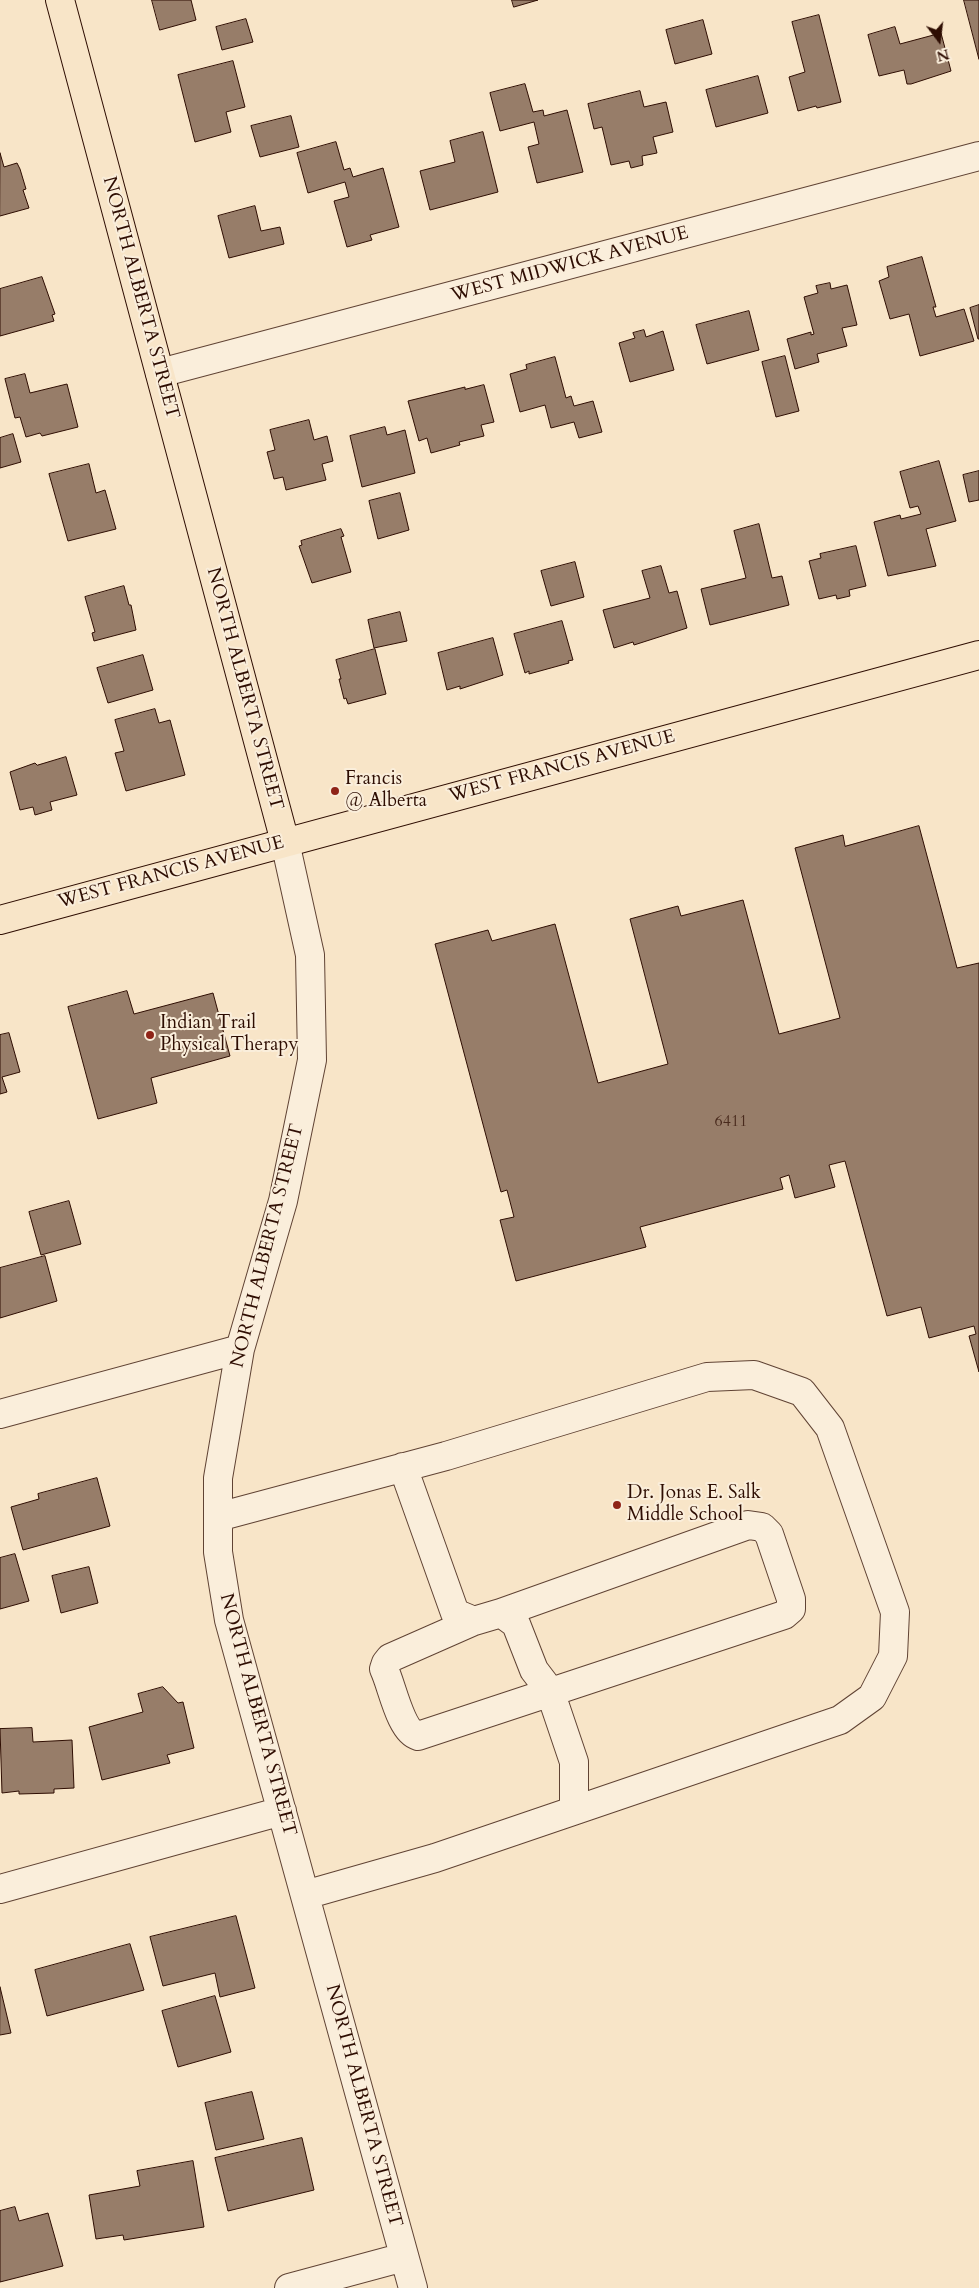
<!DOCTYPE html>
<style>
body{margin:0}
#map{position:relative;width:979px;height:2288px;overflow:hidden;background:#f8e5c8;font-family:Cardo,serif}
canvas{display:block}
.north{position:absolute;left:914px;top:15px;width:50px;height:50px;-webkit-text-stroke:4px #faeedb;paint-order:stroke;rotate:165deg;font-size:14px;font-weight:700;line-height:20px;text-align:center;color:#2e0d02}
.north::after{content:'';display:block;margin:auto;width:18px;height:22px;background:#2e0d02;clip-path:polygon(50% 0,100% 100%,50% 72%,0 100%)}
</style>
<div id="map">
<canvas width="979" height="2288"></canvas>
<div class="north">N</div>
</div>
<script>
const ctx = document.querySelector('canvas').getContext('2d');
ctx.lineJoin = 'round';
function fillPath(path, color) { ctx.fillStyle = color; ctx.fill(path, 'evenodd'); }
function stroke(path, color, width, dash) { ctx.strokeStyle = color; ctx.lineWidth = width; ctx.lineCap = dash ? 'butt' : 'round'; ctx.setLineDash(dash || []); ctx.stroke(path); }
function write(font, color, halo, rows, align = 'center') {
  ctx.font = font + ' Cardo,serif'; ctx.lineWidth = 4; ctx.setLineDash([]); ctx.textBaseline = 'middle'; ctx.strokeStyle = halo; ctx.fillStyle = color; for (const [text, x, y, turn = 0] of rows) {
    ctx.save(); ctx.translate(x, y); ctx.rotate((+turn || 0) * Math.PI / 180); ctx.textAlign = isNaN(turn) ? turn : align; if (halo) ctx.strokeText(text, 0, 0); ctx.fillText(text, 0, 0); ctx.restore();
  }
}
const building = new Path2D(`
 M152,0H191L196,20L160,30Z
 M512,0H538L514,7Z
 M964,0H979V59Z
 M819,15L841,102L817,108L816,106L798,111L789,77L805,72L792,22Z
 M246,19L253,42L222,50L216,27Z
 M703,20L712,54L675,64L666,30Z
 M895,27L900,44L941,33L951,71L911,84H907L904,70L879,76L868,35Z
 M233,61L245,107L226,112L231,132L195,142L178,75Z
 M758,76L768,113L716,127L706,90Z
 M525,84L533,112L543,110L544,116L567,110L583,172L537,183L528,147L539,144L534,122L500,131L490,93Z
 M640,91L644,107L666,102L673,132L653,137L657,153L642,156L643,165L631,168L629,161L611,165L602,127L594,129L588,104Z
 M291,116L299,147L260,157L251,126Z
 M483,132L498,192L430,210L420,171L455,162L450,141Z
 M336,142L344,170L350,168L353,177L383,168L399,227L370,235L372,240L347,247L334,201L349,197L345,182L308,193L297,153Z
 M0,153L4,167L17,163L20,169L26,189L23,190L29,208L0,216Z
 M255,206L261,231L280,227L284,244L229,258L218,216Z
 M922,257L936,307H933L936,317L964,309L974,341L920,356L909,314L890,319L879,281L889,277L887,267Z
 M42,277L55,314L52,315L54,321L0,336V289Z
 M830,283L831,289L847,285L857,325L842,328L847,346L817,354L819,362L795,369L787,339L811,332V335L814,334L804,297L818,293L816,286Z
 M979,305V339H978L970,308Z
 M749,311L759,350L707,364L696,325Z
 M644,330L646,337L663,331L674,370L630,382L619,343L635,338L633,333Z
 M785,356L799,411L776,417L762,362Z
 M555,357L566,398L571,396L574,406L593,401L602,432L579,438L574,422L551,428L545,405L520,412L510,374L527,369L526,365Z
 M25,374L30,393L67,384L78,427L42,436L40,433L26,437L20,417L15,418L5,379Z
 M484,385L494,422L481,425L484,436L459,442L460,445L431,453L427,438L419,441L408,401L465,387V389Z
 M309,420L314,440L327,436L333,461L322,464L326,480L286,490L283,477L274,479L267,452L275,450L270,430Z
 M385,427L387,435L405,430L415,473L362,487L350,436Z
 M13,434L21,462L0,468V438Z
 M939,461L956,521L926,529L936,566L888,576L874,522L900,515L901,519L921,514L918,506L910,508L900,472Z
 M89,464L96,493L105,490L116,529L68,541L49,474Z
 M979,471V500L969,502L963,475Z
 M400,493L409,530L378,539L369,501Z
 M759,524L772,578L782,576L789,605L710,625L701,589L746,578L734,531Z
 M341,529L344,536L341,537L351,572L312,583L299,546L302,545L301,541Z
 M856,546L866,586L849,590L850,596L837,599L836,595L819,599L809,561L821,558L820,554Z
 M575,562L584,597L551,606L541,571Z
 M661,566L669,593L677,591L687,628L634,645L633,642L614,648L603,610L650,598L642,571Z
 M124,586L129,605H131L136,630L94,641L92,633L95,632L85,597Z
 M400,612L407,641L374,648L368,620Z
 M562,621L573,660L568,661L569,663L529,674V671L525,673L514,634Z
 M493,638L503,675L460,689V686L447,690L438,653Z
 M375,649L386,694L348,704L346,698L344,699L339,679H341L336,660Z
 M143,655L153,690L108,703L97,668Z
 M155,709L159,723L170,720L185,775L126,791L115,753L124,751L115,720Z
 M66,757L77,795L50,802L52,810L35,815L33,807L20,810L10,772L35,763L37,765Z
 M919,826L957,968L979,963V1372L969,1336L976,1334L974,1326L929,1338L921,1307L887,1316L845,1161L829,1165L835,1187L795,1198L789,1175L780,1178L783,1189L640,1227L646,1247L516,1281L500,1220L514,1217L507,1190L501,1192L435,944L488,930L492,941L555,924L598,1083L668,1064L630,919L678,906L681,916L743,900L779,1034L840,1018L795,848L843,835L845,846Z
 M127,991L134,1014L213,993L230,1056L151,1078L157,1103L98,1119L68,1007Z
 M9,1033L20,1072L2,1077L7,1092L0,1094V1035Z
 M69,1201L81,1244L41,1255L29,1212Z
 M45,1256L57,1301L0,1318V1268Z
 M97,1478L110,1526L23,1550L11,1507L39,1499L38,1494Z
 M15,1554L29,1601L0,1609V1558Z
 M89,1567L98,1603L61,1613L52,1576Z
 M163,1687L178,1703L183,1702L194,1748L167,1755L170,1763L102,1780L89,1727L143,1712L138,1694Z
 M32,1728L33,1742L72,1740L74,1788L54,1789V1793L19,1794V1791L2,1793L0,1729Z
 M236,1916L255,1988L220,1997L215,1973L163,1986L150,1937Z
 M130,1944L144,1990L47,2016L35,1970Z
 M0,1987L11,2033L0,2035Z
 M215,1996L231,2052L178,2067L162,2011Z
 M252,2092L264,2139L216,2150L205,2103Z
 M302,2138L314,2190L228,2211L215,2158Z
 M193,2161L204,2227L124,2240L123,2235L96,2239L89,2195L140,2186L137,2171Z
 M15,2207L19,2221L48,2213L63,2266L0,2282V2211Z`);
fillPath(building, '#977d69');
stroke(building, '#2e0d02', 1);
const minor = new Path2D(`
 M160,373L979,156
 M285,842L310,955L312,1060L283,1201L240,1349L218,1478V1552L229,1620L413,2288
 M0,1414L240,1349
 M403,1467L455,1613L474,1621L501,1613L516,1624L534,1670L550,1691L574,1762V1810
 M218,1517L446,1456L707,1377L754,1375L802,1392L830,1428L895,1612L893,1656L872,1697L840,1720L435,1858L305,1895
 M474,1621L390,1658L386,1663L384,1669C392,1685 400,1731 418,1736L784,1615L791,1609V1599L769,1534L762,1527L748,1525L501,1613
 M0,1889L282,1811
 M289,2288L404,2257`);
const major = new Path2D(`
 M60,0L285,842
 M0,920L979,655`);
stroke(minor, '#604334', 30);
stroke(major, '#2e0d02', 30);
stroke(minor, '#faeedb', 28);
stroke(major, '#f8e5c8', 28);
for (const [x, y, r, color] of [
 [335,791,5,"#8f2418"],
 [150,1035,5,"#8f2418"],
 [617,1505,5,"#8f2418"]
]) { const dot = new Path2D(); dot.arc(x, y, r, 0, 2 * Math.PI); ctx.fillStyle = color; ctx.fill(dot); stroke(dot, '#faeedb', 2); }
write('16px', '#48291c', null, [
 ["6411",731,1122]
]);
write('19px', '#2e0d02', '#faeedb', [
 ["WEST MIDWICK AVENUE",570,265,-15],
 ["NORTH ALBERTA STREET",140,298,75],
 ["NORTH ALBERTA STREET",244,689,75],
 ["WEST FRANCIS AVENUE",562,767,-15],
 ["WEST FRANCIS AVENUE",171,873,-15],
 ["NORTH ALBERTA STREET",268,1246,-76],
 ["NORTH ALBERTA STREET",257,1715,75],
 ["NORTH ALBERTA STREET",363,2106,75]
]);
write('19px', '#2e0d02', '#faeedb', [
 ["Francis",345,780],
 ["@ Alberta",345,802],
 ["Indian Trail",160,1024],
 ["Physical Therapy",160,1046],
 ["Dr. Jonas E. Salk",627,1494],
 ["Middle School",627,1516]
], 'left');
</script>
